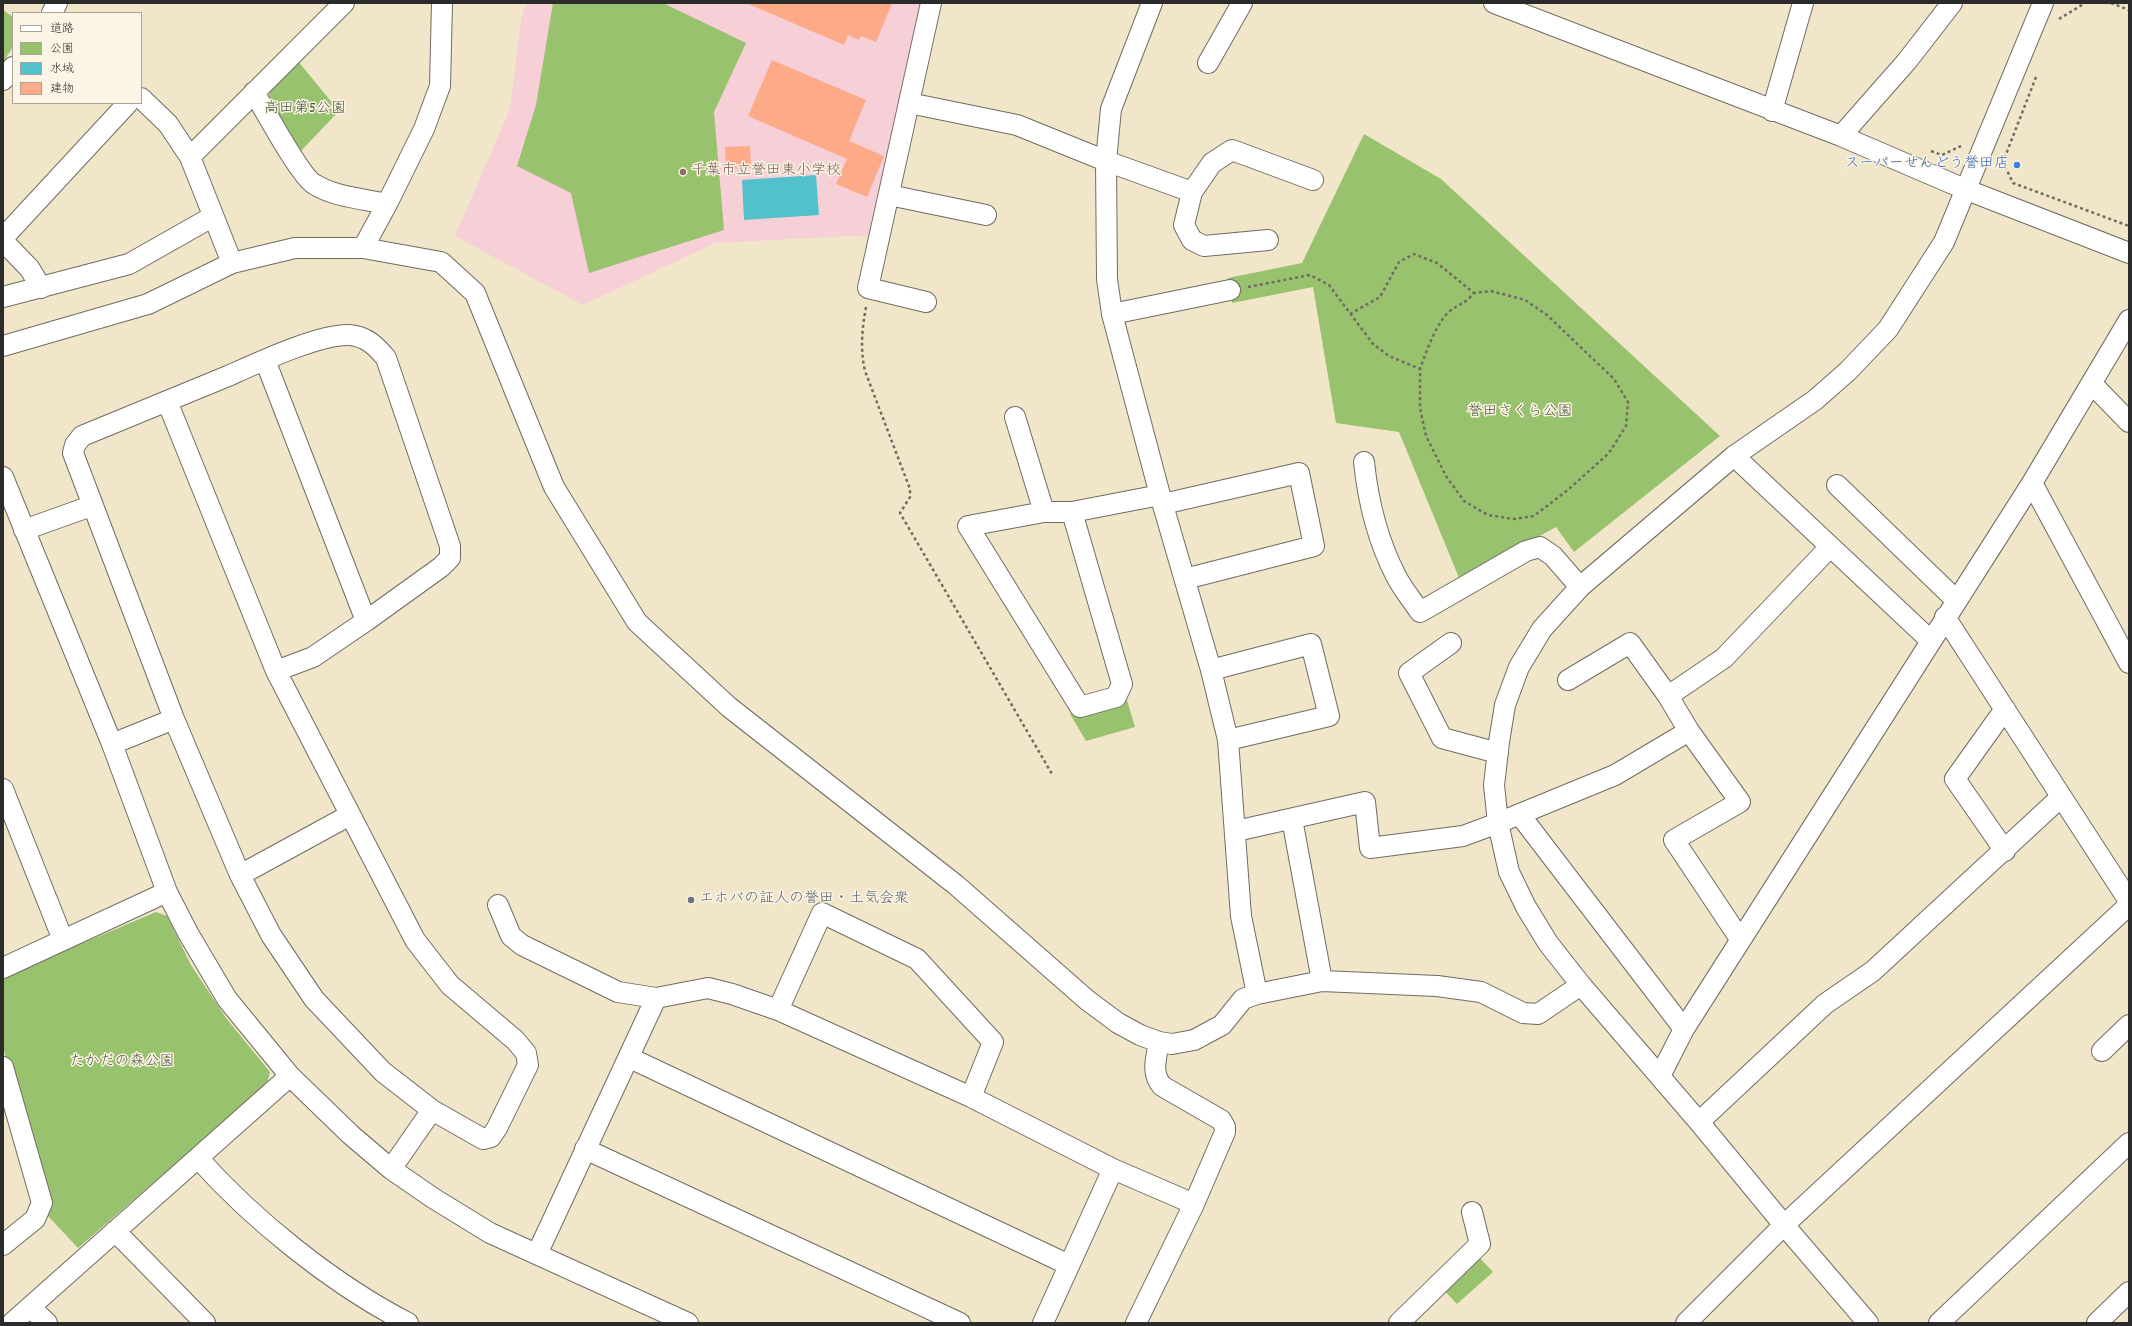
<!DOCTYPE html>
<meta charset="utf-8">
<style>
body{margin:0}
#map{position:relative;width:2132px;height:1326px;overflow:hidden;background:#f1e6c9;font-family:Dekko,"Klee One",sans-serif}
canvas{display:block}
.frame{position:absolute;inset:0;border:4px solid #2b2b2b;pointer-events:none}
.legend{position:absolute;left:12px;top:12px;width:130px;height:92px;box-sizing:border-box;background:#fcf5e5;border:1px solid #a8a49b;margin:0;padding:5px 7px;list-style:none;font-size:12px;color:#2b2b2b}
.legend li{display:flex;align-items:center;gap:8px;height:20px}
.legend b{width:20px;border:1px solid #a8a49b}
</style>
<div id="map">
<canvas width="2132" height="1326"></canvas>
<div class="frame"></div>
<ul class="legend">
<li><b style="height:5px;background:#fff"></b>道路</li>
<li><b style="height:11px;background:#99c26e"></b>公園</li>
<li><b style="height:11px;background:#53c1cb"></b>水域</li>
<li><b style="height:11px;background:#fcaa87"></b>建物</li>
</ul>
</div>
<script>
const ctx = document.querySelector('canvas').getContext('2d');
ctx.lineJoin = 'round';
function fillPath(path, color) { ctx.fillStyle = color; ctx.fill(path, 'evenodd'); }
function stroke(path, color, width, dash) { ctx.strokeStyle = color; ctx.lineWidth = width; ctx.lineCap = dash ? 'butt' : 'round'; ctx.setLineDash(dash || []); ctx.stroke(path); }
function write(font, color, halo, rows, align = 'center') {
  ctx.font = font + ' Dekko,"Klee One",sans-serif'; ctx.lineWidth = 3; ctx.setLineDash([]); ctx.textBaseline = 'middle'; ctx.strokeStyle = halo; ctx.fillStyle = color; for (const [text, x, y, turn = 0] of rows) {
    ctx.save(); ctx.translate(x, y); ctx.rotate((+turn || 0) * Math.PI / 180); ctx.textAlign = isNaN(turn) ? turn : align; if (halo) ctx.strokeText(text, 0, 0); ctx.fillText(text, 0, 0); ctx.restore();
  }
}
fillPath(new Path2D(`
 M526,3H920L869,235L715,243L583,305L455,236L510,109L521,21Z`), '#f6cfd7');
fillPath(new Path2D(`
 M553,3H663L746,43L714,112L724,230L589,273L571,193L517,166L536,105Z
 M3,10L13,17V47L3,62Z
 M297,60L339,111L301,151L269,98L270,86Z
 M1364,134L1441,179L1720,436L1574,552L1556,527L1460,580L1399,432L1336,423L1313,287L1232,303L1228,278L1302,263Z
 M1126,697L1135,727L1086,741L1070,714Z
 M156,912L167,916L191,965L226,1018L270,1072L267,1084L78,1248L48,1216L3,1047V977Z
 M1475,1253L1493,1272L1457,1304L1439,1285Z`), '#99c26e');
fillPath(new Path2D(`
 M816,175L819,215L744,220L742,180Z`), '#53c1cb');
fillPath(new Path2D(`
 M746,3H892L876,42L861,36L859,40L848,35L844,45Z
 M772,60L866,100L849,141L884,156L867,197L836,184L847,159L748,116Z
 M750,146L751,168L726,169L725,147Z`), '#fcaa87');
const minor = new Path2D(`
 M1152,3L1111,109L1106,161L1107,279L1112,314L1160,495L1211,670L1228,740L1241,916L1257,994
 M1494,3L1841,136L1967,190L2129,253
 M52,13L57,3
 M1208,63L1242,3
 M3,80L13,67
 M254,92C264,109 301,177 314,184C334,197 364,199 387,204
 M141,98L168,124L190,157L232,263
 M909,103L1017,125L1106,161L1192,192L1212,163L1232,150L1313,180
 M1772,111L1803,3
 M1841,136L1907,61L1952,3
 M190,157L344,3
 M1192,192L1184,225L1192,240L1204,246L1268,240
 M889,195L986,215
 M3,238L128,103
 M3,241L30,269L41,288
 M363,248L387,204L424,129L440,86L442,3
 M3,297L129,264L212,217
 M926,302L868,288L931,3
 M1112,314L1230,290
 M3,346L148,304L232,263L295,248H363L441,262L475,293L554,487L637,622L729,707L956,885L1087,1000L1118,1023L1140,1035L1159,1042L1172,1044L1194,1040L1222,1025L1243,999L1257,994L1322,981L1437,986L1481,992L1523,1013L1538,1014L1581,985
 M265,360L366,621
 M2092,384L2129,422
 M167,401L276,671L415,940L450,985L515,1040L526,1053L528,1065L497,1128L491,1137L483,1139L432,1110L383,1072L314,999L271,935L240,875L174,719L73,453L75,445L82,436C131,416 180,396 228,376C257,363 319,334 349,335C366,336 376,346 386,358L450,546V558L441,567L366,621L313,657L276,671
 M1015,417L1044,512
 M1734,456L1930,640
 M1364,462C1368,501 1378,541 1396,576C1402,588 1412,600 1420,612L1526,551L1540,547L1553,556L1580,587
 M3,477L112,744L167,892L188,933L227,999L290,1076L351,1135L391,1169L433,1198L490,1233L688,1323
 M2032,483L2129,663
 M1837,485L1956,600
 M1163,504L1299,473L1314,546L1185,579
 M1072,512L1122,684L1116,697L1080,707L968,526L1044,512H1072L1160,495
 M24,530L91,506
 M1945,617L2129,901
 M1451,643L1409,673L1442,738L1498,753
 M1211,670L1311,644L1329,716L1228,740
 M1568,680L1630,643L1668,696L1689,731L1740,802L1674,840L1740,939
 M1668,696L1724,658L1830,547
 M112,744L174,719
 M3,789L63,940
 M1520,815L1684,1029
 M1292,819L1322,981
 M1236,831L1365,802L1370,848L1463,836L1498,823L1615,775L1689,731
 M2005,851L1955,779L2005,709
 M240,875L350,815
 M498,905L511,936L522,945L618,992L656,998L708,988L732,994L778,1010L971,1097L1113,1169L1194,1204
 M3,968L167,892
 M778,1010L822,913L917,959L993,1042L971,1097
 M2102,1051L2129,1025
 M630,1058L1069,1265
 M3,1067L42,1203L35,1219L3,1245
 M1660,1076L1684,1029L2032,483L2129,320
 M1699,1122L1825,1004L1873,971L2061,797
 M585,1149L960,1323
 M198,1158C253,1220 334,1285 408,1323
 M391,1169L432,1110
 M115,1231L205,1323
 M537,1254L656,998
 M30,1307L47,1323
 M12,1323L290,1076
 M1043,1323L1113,1169
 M1136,1323L1194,1204L1225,1132V1127L1221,1120L1162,1086C1151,1073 1156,1059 1159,1042
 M1399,1323L1480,1244L1472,1212
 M1686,1323L1784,1225L2129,905
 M1868,1323L1784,1225L1699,1122L1581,985L1548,943L1526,907L1509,872L1498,823L1494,785L1499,742L1505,705L1519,667L1542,629L1580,587L1734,456L1815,400L1848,371L1888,329L1944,242L2043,3
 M1939,1323L2129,1143
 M2097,1323L2129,1292`);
stroke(minor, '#706c62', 22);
stroke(new Path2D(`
 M2111,3L2129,10
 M2059,19L2085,3
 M2036,77L2003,162L2013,183L2129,226
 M1931,151L1942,155L1961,146
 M1248,287L1310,275L1329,285L1373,344L1389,356L1420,369V408L1426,436L1446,476L1464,501L1488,515L1514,519L1534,516L1569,489L1609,453L1626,426L1628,402L1614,379L1547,315L1525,300L1491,291L1474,293C1464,305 1460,303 1450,311C1436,322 1426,353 1420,369
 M866,307C862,329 860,349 865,371L910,489V497L900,513L1052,774
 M1350,314L1380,297L1399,262L1414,254L1437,263L1474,293`), '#706c62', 2.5, [3, 3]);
stroke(minor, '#fff', 20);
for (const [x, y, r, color] of [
 [2017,165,4,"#3f7fe0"],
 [683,172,4,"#8d6e63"],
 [691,900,4,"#6b7280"]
]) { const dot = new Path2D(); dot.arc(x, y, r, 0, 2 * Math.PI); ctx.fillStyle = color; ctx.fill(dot); stroke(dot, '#fcf5e5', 1.5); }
write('15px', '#4c583f', '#fcf5e5', [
 ["高田第5公園",305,110],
 ["誉田さくら公園",1520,413],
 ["たかだの森公園",122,1063]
]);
write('15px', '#366cbe', '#fcf5e5', [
 ["スーパーせんどう誉田店",2009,165]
], 'right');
write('15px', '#785e54', '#fcf5e5', [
 ["千葉市立誉田東小学校",691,172]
], 'left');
write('15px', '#5b616d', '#fcf5e5', [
 ["エホバの証人の誉田・土気会衆",699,900]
], 'left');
</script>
